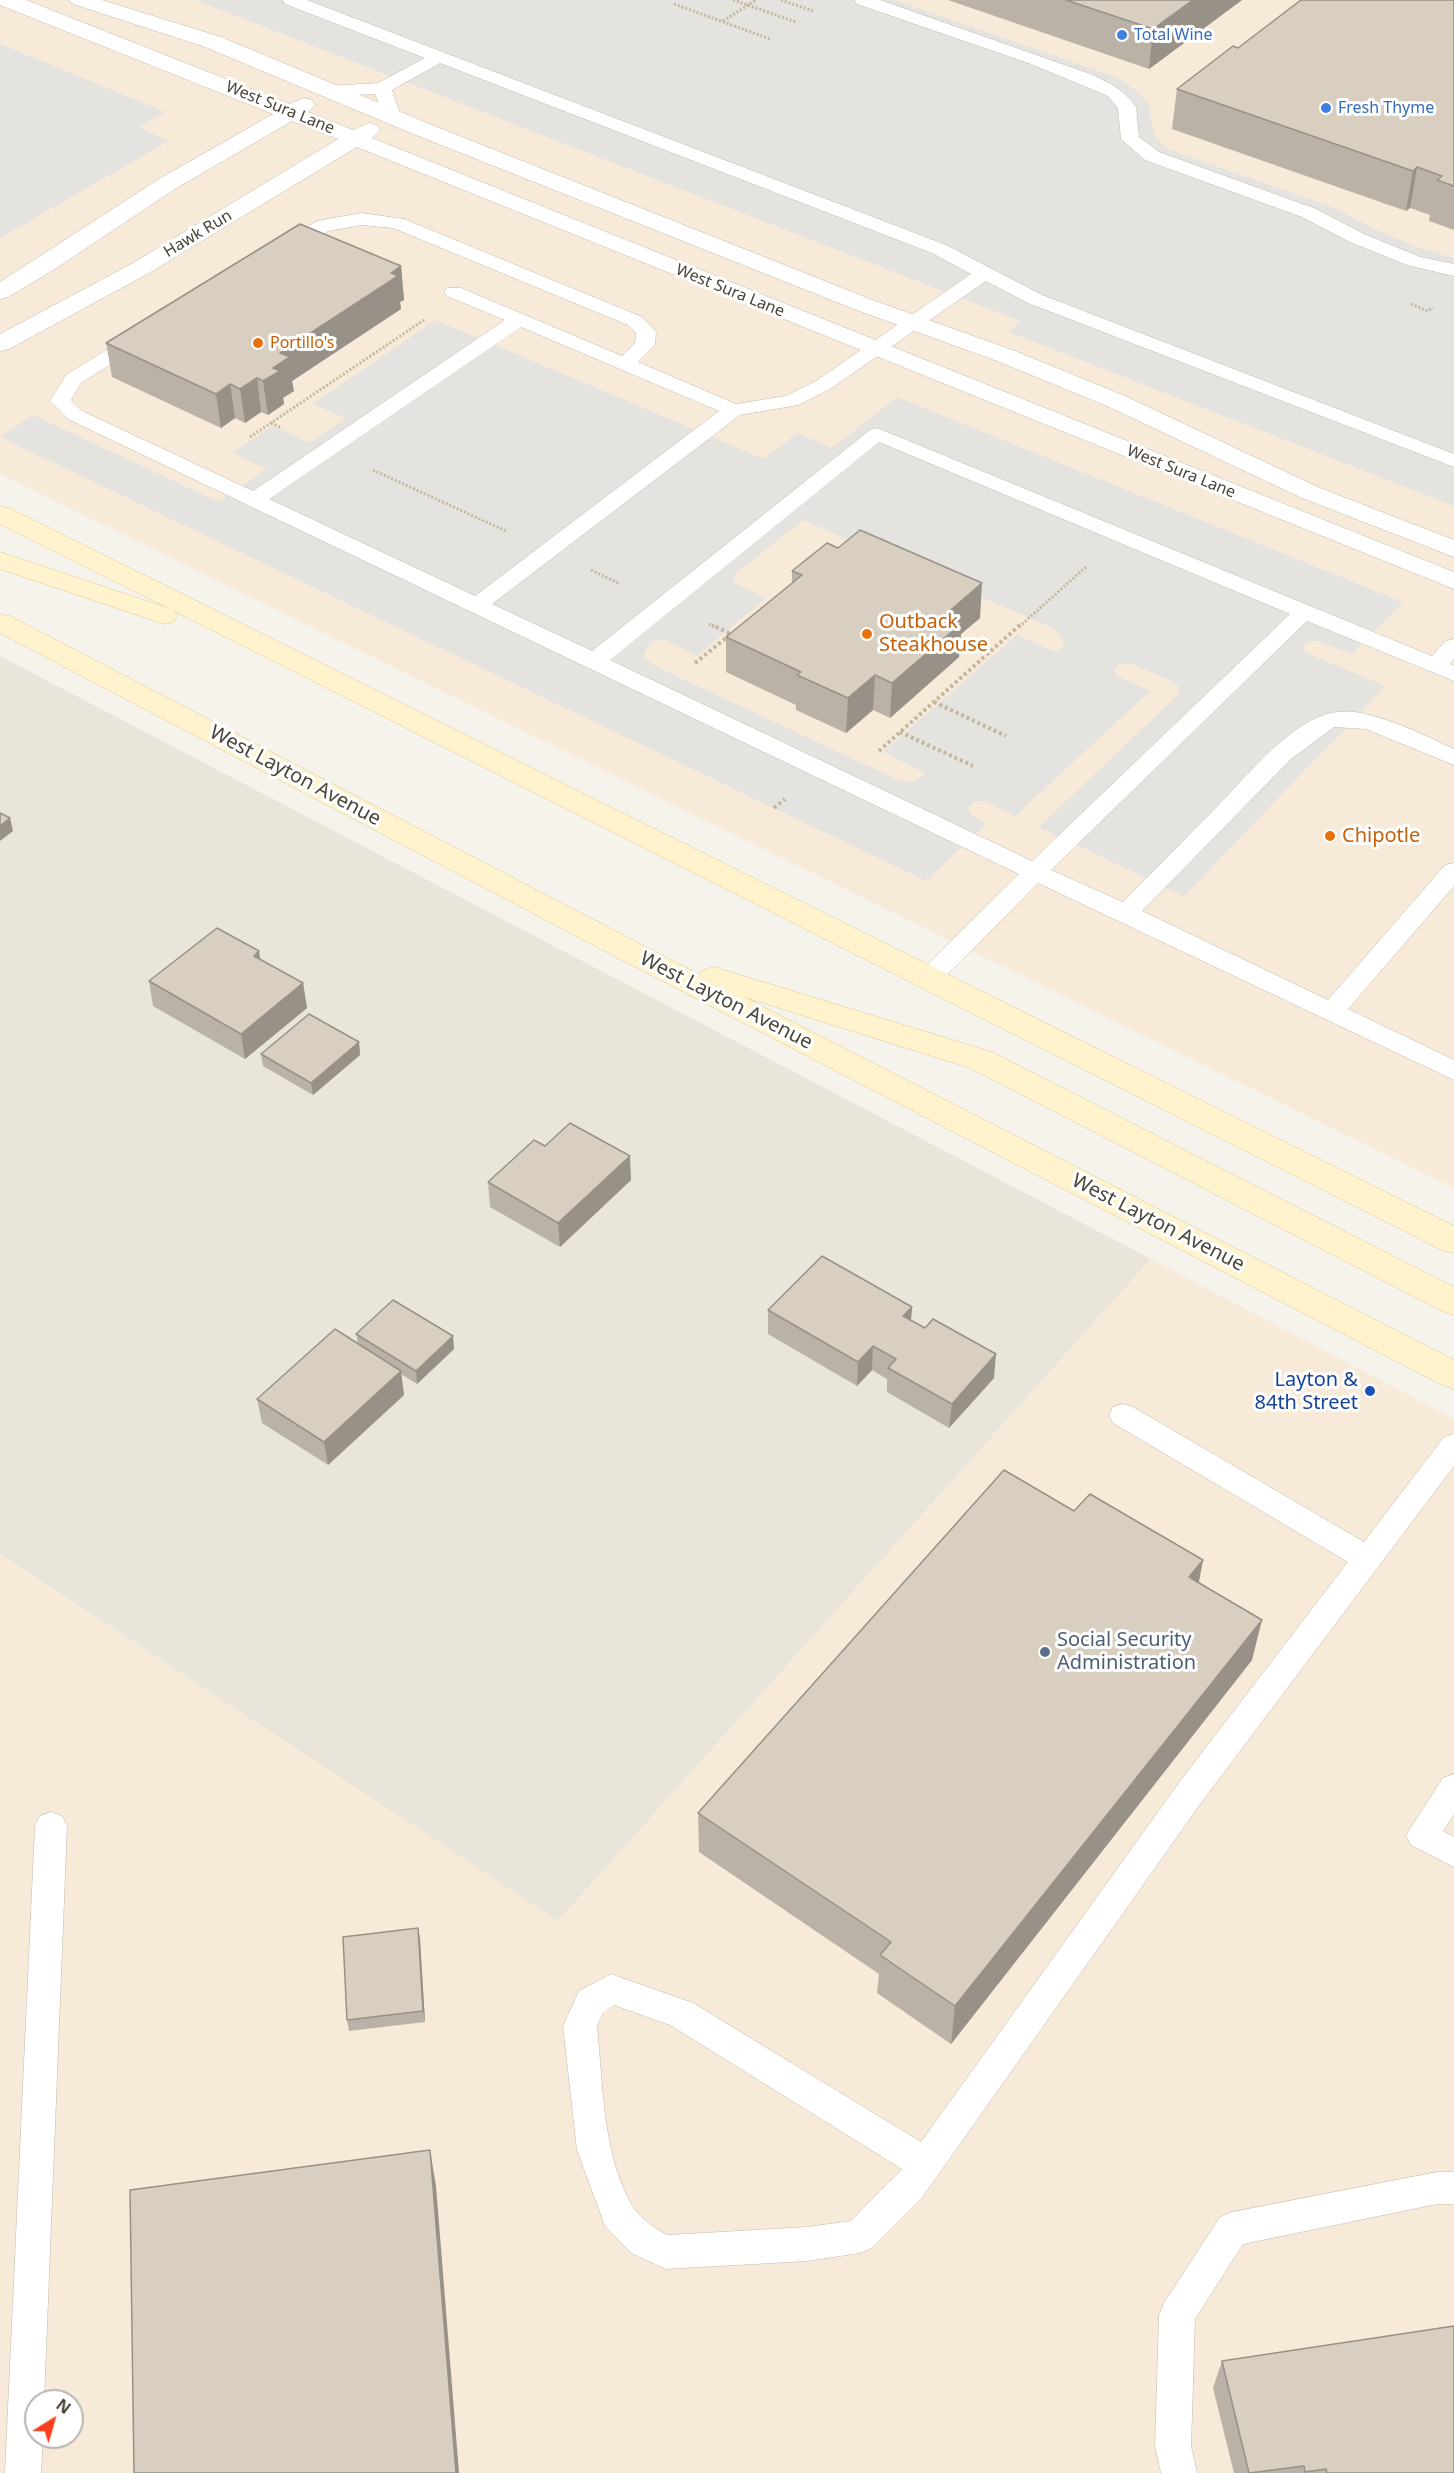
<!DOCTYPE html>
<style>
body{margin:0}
#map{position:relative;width:1454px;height:2473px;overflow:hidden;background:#f6f3ec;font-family:"Noto Sans",sans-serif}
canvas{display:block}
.north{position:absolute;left:24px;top:2389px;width:60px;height:60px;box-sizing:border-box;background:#fff;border:2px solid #b7b4b0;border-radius:50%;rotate:37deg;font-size:16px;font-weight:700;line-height:24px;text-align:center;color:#4b4439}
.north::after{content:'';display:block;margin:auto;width:21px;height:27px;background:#fc3f1d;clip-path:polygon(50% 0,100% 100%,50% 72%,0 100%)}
</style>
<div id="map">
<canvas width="1454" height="2473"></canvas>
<div class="north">N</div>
</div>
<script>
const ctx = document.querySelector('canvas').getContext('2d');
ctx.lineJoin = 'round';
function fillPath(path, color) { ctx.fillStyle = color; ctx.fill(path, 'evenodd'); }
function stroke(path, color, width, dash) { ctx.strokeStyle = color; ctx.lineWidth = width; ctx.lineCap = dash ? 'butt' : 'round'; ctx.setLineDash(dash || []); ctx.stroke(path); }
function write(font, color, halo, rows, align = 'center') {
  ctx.font = font + ' "Noto Sans",sans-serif'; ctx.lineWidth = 6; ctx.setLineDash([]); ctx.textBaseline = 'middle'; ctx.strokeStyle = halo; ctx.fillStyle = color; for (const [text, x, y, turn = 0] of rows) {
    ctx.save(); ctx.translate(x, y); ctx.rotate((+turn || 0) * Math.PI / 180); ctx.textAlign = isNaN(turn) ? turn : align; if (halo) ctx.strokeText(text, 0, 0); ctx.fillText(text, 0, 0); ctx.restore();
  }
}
fillPath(new Path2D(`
 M0,656L1151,1259L558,1921L0,1554Z`), '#eae5da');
fillPath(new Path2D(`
 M0,0H1454V1188L0,474Z
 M1151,1259L1454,1419V2473H0V1554L558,1921ZM36,2401H72V2437H36Z`), '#f7ead8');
fillPath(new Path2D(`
 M195,0H894L1116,77L1135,90L1148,103L1154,135L1165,148L1332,207L1381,232L1417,247L1454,258V506L1009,332L1020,321Z
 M0,44L166,112L138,127L169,141L0,238Z
 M436,320L764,459L797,433L832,448L897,397L1403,602L1352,654L1317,641H1309L1303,647L1306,653L1386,686L1184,896L1039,827L1179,694L1178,686L1171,681L1130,663L1119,664L1114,669L1117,676L1150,691L1015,816L985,801L974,802L968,808L971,815L987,823L926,881L0,437L33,415L219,502L267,469L232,453L272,426L310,443L346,418L312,404ZM803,520L1048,626L1060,634L1064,645L1056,652L1017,635L883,752L925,773L916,781H900L653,665L644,657L646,648L653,641L664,640L697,656L766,598L734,583L735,574Z`), '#e5e3e0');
const service = new Path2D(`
 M282,0H307L946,245L1042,295L1454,454V467L1028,303L986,281L830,389L798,405L740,415L492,604L592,651L870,430L877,428L1432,656L1446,641L1454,639V659L1450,664L1454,666V681L1307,621L1051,870L1123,902C1153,871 1183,841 1213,811C1245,779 1291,718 1337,712C1368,707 1425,735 1454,749V765L1366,729L1334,727L1291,759L1142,911L1328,1000L1445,865L1454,863V886L1348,1009L1454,1060V1080L1038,883L939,983L930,986L921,983L918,977L921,971L1019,874L68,419L50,401L66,375L132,334H146L149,338L146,342L81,383L71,400L82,411L253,491L505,320L447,296L444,292L447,288H461L622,356L635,343L636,333L628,325L393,228L362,225L328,231L292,253H278L275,249L315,222L322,220L362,213L404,219L642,317L656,332L655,345L638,362L736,404L786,396L816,381L971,274L932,253L440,63L392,90L401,117L398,121H386L375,94L329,96L323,95L320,91L323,87L329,86L378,83L425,58L285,4ZM521,327L719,411L475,596L269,499ZM879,442L1290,614L1032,861L610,660Z
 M854,0H880L1093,75C1111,84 1124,90 1136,107L1139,137L1159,152L1316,209L1364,234L1420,257L1454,264V276L1407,265L1350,242L1302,217L1145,160L1121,139L1118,108L1108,96L1031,64L857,4Z
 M1123,1404L1133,1407L1364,1542L1444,1437L1454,1434V1466L1203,1800L921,2199L872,2248L860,2253L807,2261L666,2269L631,2253L605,2226L577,2150L563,2026L579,1991L611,1974L693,2003L921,2142L1181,1780L1348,1562L1113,1423L1109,1415L1113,1407ZM614,2005L670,2025L902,2169L851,2221L807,2227L668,2235C654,2229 637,2216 630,2202C602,2150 603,2083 597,2026L603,2013Z
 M1454,1774V1814L1443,1831L1454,1837V1867L1411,1845L1406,1835L1443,1778Z
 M51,1812L62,1816L67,1826L44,2401H36V2437H43L41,2473H5L35,1826L40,1816Z
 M1437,2172H1454V2204H1437L1243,2244L1195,2319L1191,2446L1197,2473H1161L1155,2446L1159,2315L1164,2303L1220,2217L1232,2212Z`);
const minor = new Path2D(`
 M0,0H26L289,104L304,98L312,100L315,105L308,112L353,130L369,123L377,125L380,130L372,138L1454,572V589L357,147L149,273L9,349L0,351V334L133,263L338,139L292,121L175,189L55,269L8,297L0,299V282L159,179L273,114L0,5Z
 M69,0H102L221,37L427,123L870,299L1015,351L1125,396L1320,488L1454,540V557L1302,498L1107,406L997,361L854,309L411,133L205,47L73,4Z`);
const secondary = new Path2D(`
 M0,506L9,508L1454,1226V1253L1442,1250L174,611L177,616L174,622L164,624L0,569V552L168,608L0,524Z
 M0,614L10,616L700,975L703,970L714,967L992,1052L1454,1287V1315L1442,1311L970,1068L744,997L1454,1360V1389L1442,1385L618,958L0,633Z`);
stroke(service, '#c2bbae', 1);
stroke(minor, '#c2bbae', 1);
stroke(secondary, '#d6c79b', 1);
stroke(new Path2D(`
 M733,0L796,22
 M781,0L813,11
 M674,4L770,39
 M723,21L756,0
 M1411,304L1428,311L1433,307
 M271,423L282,428
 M250,437L424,320
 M373,470L506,531
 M591,570L620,584
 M709,624L715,627
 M1019,627L1087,566`), '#c4b79f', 3, [2, 2]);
stroke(new Path2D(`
 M695,663L731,634L712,625
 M934,702L1006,736
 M900,732L973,766
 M879,751L1020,625
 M774,808L785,799`), '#c4b79f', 4, [3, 3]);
fillPath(service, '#fff');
fillPath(minor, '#fff');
fillPath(secondary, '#fff3cd');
fillPath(new Path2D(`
 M948,0H1242L1149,69Z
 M1454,0V230L1429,221L1430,215L1410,208L1406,211L1172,129L1177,89L1238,48Z
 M401,266L404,300L400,302L401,309L292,381L294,391L283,398L284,404L268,415L261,412L245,423L235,418L221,428L112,377L106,343Z
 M792,571L980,618L961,634L959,657L890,718L873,710L846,733L796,710V705L726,672V637L792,583Z
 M260,959L303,983L307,1008L245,1059L153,1006L149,981Z
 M359,1042L360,1055L313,1095L263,1066L261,1054Z
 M545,1146L631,1180L560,1247L490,1207L488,1182Z
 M912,1307L911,1320L994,1378L949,1428L887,1392V1379L872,1370L857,1386L768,1334V1310Z
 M356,1334L454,1349L417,1384L401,1374L404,1395L328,1465L262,1423L257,1399L358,1343Z
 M1074,1511L1203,1560L1199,1582L1252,1660L951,2044L877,1993L879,1974L699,1852L698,1813Z
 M418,1928L420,1939L425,2022L349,2031L347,2020Z
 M1222,2361L1454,2473H1234L1213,2388Z`), '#bab2a6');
fillPath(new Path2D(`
 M1193,0H1242L1149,69L1153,29Z
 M1417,167L1410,208L1406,211L1413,171Z
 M401,266L404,300L400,302L401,309L292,381L294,391L283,398L284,404L268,415L263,381L273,368L280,353Z
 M257,378L261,412L245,423L240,389Z
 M230,384L235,418L221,428L216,394Z
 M982,583L980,618L961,634L959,657L890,718L892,683L945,615Z
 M875,675L873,710L846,733L848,698Z
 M10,818L13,831L0,841V826Z
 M259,951L263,976L254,956Z
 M303,983L307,1008L245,1059L241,1034Z
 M359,1042L360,1055L313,1095L311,1083Z
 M630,1156L631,1180L560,1247L558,1223Z
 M912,1307L910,1331L903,1316Z
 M453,1336L454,1349L417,1384L416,1371Z
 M873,1346L872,1370L857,1386L858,1362Z
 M996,1354L994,1378L949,1428L952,1404Z
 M401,1371L404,1395L328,1465L324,1442Z
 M1203,1560L1195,1601L1189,1577Z
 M1262,1620L1252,1660L951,2044L955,2006Z
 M418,1928L420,1939L425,2022L423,2011Z
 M430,2150L436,2186L459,2473H456Z`), '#979187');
const building = new Path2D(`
 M1066,0H1193L1153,29Z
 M1301,0H1454V186L1437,180L1442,176L1417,167L1413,171L1177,89L1233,46L1238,48Z
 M300,224L401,266L391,273L398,276L280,353L290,357L273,368L280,371L263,381L257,378L240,389L230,384L216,394L106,343Z
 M860,530L982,583L945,615L962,623L892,683L875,675L848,698L797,675L801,672L726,637L802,575L792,571L827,543L838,548Z
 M0,813L10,818L0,826Z
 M217,928L259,951L254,956L303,983L241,1034L149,981Z
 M309,1014L359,1042L311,1083L261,1054Z
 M570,1123L630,1156L558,1223L488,1182L534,1140L545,1146Z
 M822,1256L912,1307L903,1316L925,1328L933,1319L996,1354L952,1404L888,1368L896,1359L873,1346L858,1362L768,1310Z
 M393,1300L453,1336L416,1371L356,1334Z
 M335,1329L401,1371L324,1442L257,1399Z
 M1004,1470L1074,1511L1090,1494L1203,1560L1189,1577L1262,1620L955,2006L880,1955L891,1942L698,1813Z
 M418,1928L423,2011L347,2020L343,1937Z
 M430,2150L456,2473H134L130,2190Z
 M1454,2326V2473H1327L1326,2469L1305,2472L1304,2466L1249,2473L1222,2361Z`);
fillPath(building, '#d8cfc1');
stroke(building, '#979187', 1.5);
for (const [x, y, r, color] of [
 [1122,35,6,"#3f7fe0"],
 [1326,108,6,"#3f7fe0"],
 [258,343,6,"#e8710a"],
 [867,634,6,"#e8710a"],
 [1330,836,6,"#e8710a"],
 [1370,1391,6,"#1a4fb4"],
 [1045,1652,6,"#5c6f8a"]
]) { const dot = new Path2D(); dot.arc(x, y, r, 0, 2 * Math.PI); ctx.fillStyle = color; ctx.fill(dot); stroke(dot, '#fff', 2); }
write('16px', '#366cbe', '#fff', [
 ["Total Wine",1134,35],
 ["Fresh Thyme",1338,108]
], 'left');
write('16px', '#4b4439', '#fff', [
 ["West Sura Lane",280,108,22],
 ["Hawk Run",198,234,-31],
 ["West Sura Lane",730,291,22],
 ["West Sura Lane",1181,472,22]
]);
write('16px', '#c56008', '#fff', [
 ["Portillo's",270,343]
], 'left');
write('20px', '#c56008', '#fff', [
 ["Outback",879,622],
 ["Steakhouse",879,645],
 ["Chipotle",1342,836]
], 'left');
write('20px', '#4b4439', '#fff', [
 ["West Layton Avenue",295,776,28],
 ["West Layton Avenue",726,1001,27],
 ["West Layton Avenue",1158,1223,27]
]);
write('20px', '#164399', '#fff', [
 ["Layton &",1358,1380],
 ["84th Street",1358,1403]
], 'right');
write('20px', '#4e5e75', '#fff', [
 ["Social Security",1057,1640],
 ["Administration",1057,1663]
], 'left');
</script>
